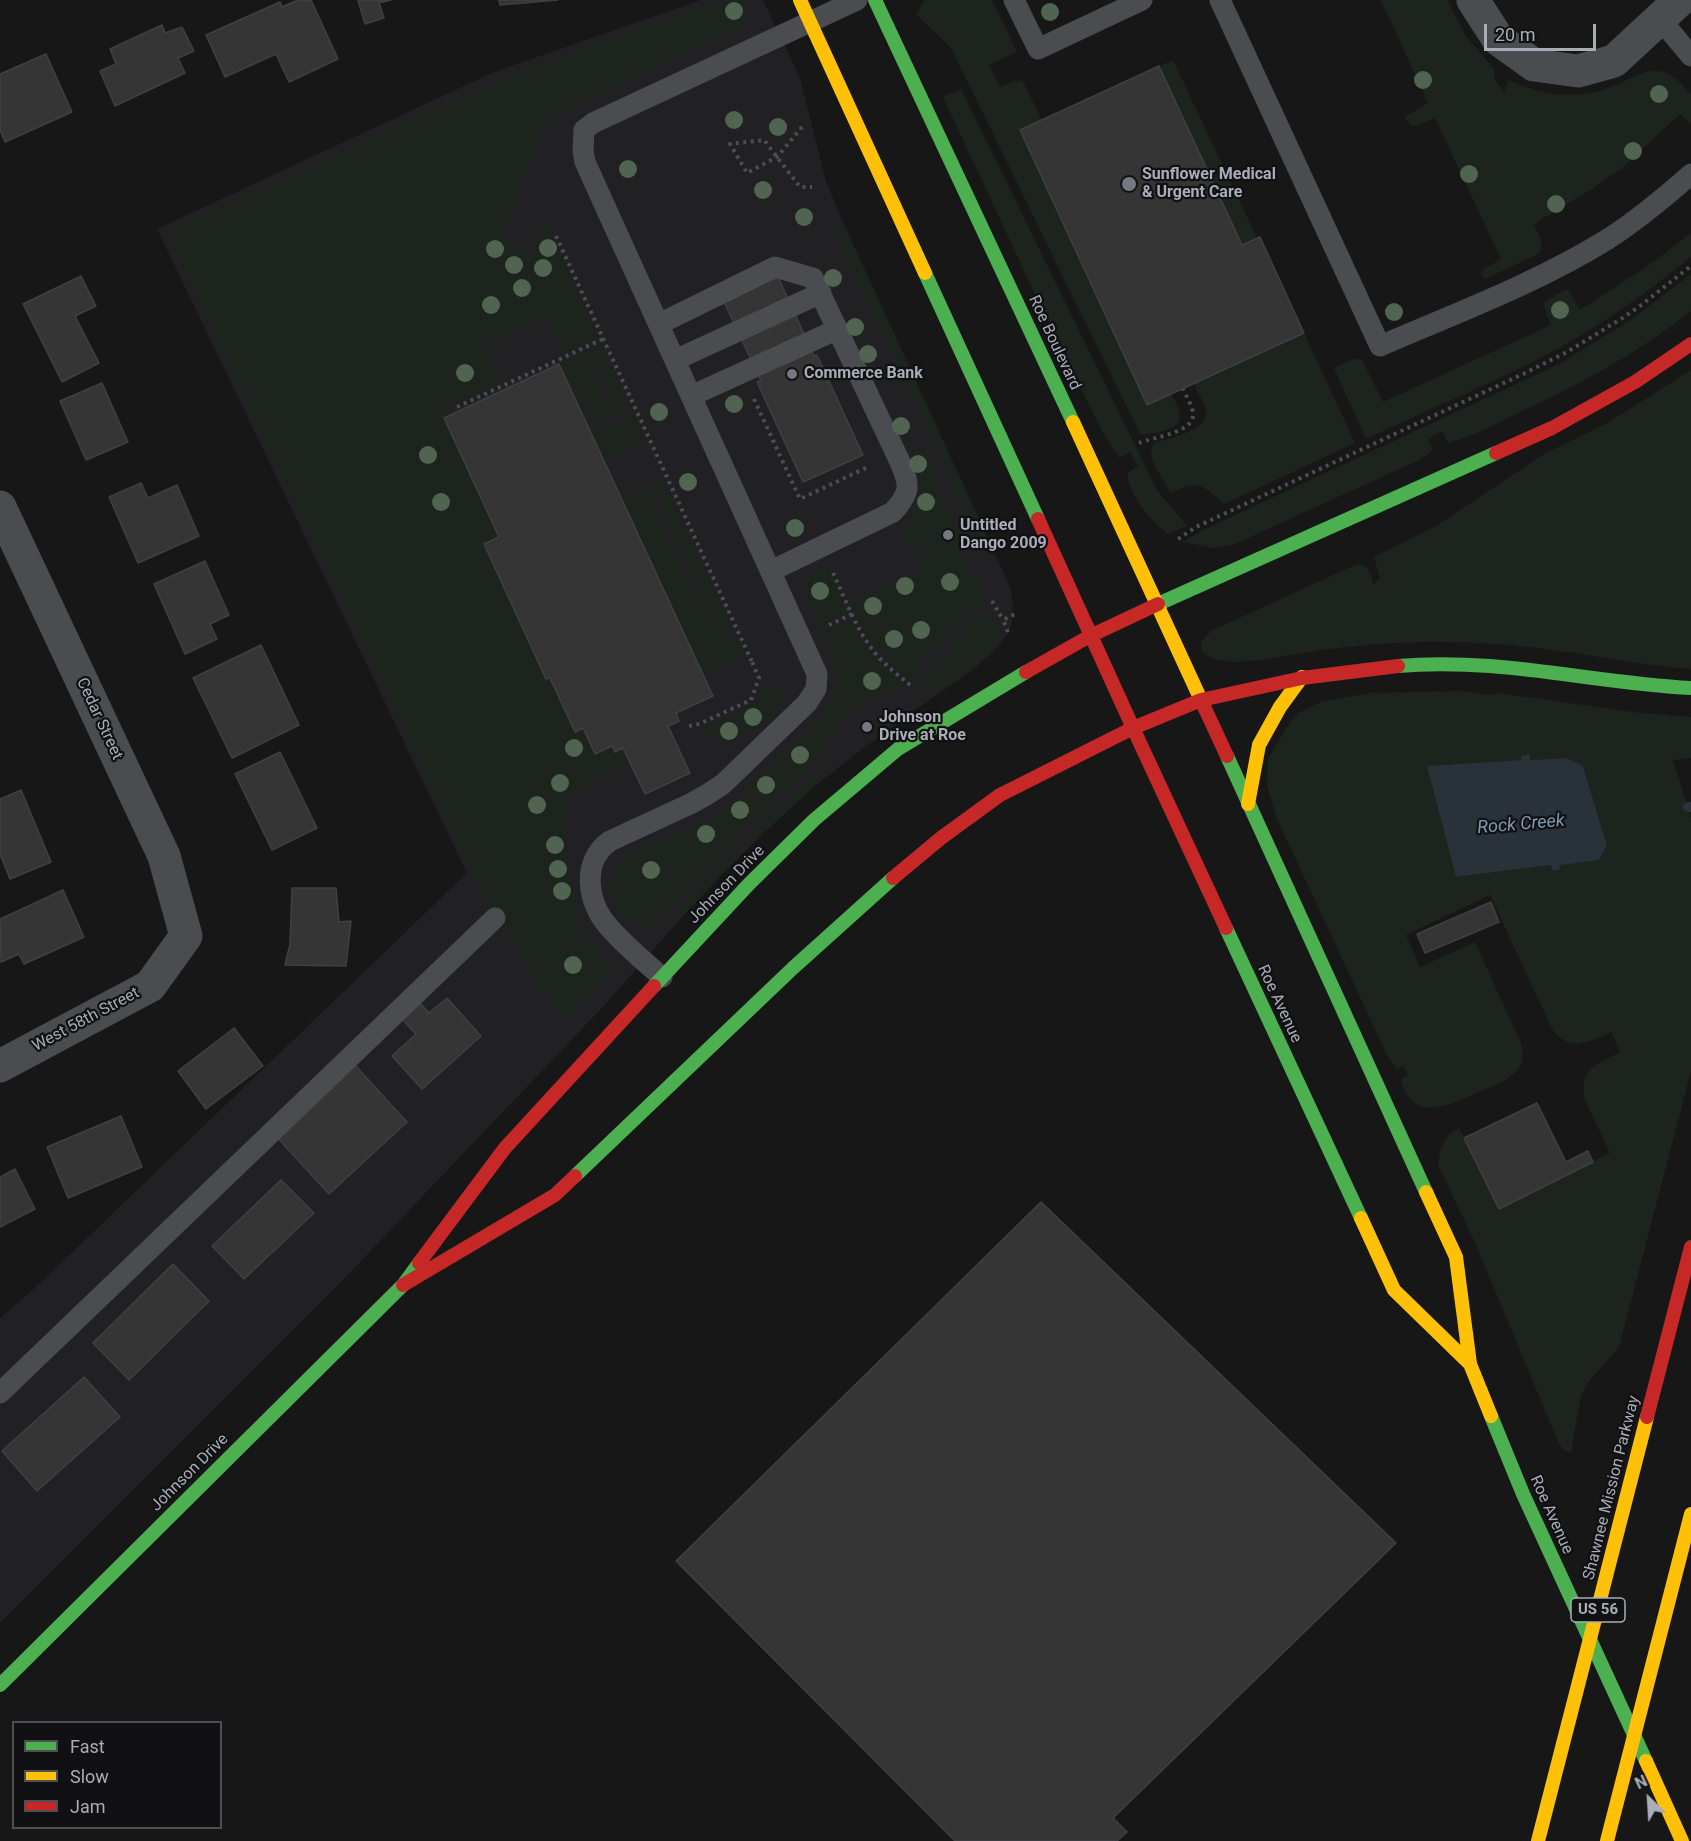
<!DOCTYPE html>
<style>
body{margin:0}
#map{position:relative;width:1691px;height:1841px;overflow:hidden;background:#171717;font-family:Roboto,sans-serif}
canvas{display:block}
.legend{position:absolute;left:12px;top:1721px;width:210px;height:108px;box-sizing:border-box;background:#111113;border:2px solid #4d4f55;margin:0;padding:8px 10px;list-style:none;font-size:18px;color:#a8adb8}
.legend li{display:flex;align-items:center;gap:12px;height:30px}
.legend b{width:30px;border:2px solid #4d4f55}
.north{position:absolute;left:1619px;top:1769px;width:60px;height:60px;-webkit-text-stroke:4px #111113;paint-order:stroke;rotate:335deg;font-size:16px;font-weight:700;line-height:24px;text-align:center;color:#a8adb8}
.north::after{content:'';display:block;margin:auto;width:21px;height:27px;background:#a8adb8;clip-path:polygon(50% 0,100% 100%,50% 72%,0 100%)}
.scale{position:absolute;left:1484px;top:24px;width:112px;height:27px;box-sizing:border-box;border:3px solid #a8adb8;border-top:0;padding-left:8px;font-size:18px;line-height:21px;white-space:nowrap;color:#a8adb8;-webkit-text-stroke:4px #111113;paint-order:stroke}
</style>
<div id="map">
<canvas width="1691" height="1841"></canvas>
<ul class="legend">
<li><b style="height:8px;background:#4caf50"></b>Fast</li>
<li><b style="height:8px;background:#ffc107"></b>Slow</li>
<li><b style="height:8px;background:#c62828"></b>Jam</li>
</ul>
<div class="north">N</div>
<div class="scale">20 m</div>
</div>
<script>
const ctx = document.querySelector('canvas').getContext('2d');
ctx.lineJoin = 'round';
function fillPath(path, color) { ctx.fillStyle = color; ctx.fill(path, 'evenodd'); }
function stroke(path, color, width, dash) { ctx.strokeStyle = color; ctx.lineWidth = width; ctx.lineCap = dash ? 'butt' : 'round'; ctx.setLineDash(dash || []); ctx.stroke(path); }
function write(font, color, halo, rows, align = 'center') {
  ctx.font = font + ' Roboto,sans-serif'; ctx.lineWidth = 4.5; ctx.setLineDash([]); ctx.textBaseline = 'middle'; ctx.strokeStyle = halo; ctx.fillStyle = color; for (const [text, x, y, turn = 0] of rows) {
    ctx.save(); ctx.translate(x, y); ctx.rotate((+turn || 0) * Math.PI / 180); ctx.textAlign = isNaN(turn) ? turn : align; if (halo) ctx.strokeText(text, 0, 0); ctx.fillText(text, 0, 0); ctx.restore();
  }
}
fillPath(new Path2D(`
 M701,0H763L800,78L826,181L839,213L1010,587L1013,603L1012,622L1008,632L1000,644L974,669L899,721L817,784L779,818L705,891L602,1008L341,1282L0,1623V1318L36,1287L467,873L157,229L494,72Z`), '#212123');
fillPath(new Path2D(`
 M726,0H740L750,23L570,107L552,119L538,138L501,240L533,253L545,223L597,336L564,352L547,316L486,346L501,381L440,410L499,537L484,544L546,679L550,678L575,732L583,728L595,754L612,746L623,748L630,761C607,773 570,789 565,817C562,834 566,856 569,873C571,891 573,911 582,927C590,942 604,952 613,967L567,1019L543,993L473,873L166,233L534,65Z
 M925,0H992L1017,52L989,65L1000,87L1016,80L1017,83L1022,80L1042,120L1020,130L1147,405L1171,394C1175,401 1181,410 1180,418C1178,432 1151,434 1140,434L953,52L947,44L916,14Z
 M1381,0H1447L1465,35L1495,70L1494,79L1504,92L1509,80C1540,94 1564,99 1598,91C1640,81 1655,49 1691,95V124L1680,114L1622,168L1595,187L1534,224C1538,234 1546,244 1538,254L1485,279L1482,277L1481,271L1501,259L1435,118L1413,127L1406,120V116L1428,103Z
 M1173,60L1257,238L1242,245L1159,66Z
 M961,89L1157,490L1187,526L1168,534C1149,520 1130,496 1127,473L1138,466L1130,452L1119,458L1102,431L1053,333L943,97Z
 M839,222L845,227L979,519L982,529L976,533L833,225Z
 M1691,233V257C1647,293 1595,330 1544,356C1486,386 1425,411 1366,439L1334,368C1342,365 1353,356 1362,360L1383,402L1551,325L1543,303L1564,290H1568L1570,293L1580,310L1648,266Z
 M1691,274V311C1638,353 1577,386 1516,414C1493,425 1472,437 1448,443L1442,431L1428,439L1433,450L1419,460L1235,544L1214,548L1182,542L1205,529L1559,364L1629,321Z
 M1304,333L1355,443L1224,504C1203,485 1198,479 1171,493C1164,481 1144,455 1154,443C1167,439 1205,431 1206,414C1207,406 1197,392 1194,384Z
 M601,346L630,407L595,423L580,391L573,394L559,364ZM593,363L598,365L610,392V395L606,398L602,394L589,368Z
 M1691,370V669C1647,666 1604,657 1560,651C1490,641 1418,639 1347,647C1332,649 1317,650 1302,653C1277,656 1221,672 1201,651V642L1211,631L1357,564C1369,564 1370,575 1374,584L1380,578L1374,557L1436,526L1544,454L1609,422Z
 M634,416L645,440L603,459L592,435Z
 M920,447L967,548C961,559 961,566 969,576H980L981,591L984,597V601L971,612L908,679L875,647L866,633L852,603L923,570L904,531C920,494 923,491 906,453Z
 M662,480L718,601L710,605L714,613L722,609L743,655L702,674L621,499ZM655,495L658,497L702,592L703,595L700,599L697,600L695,597L650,501L652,496Z
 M828,568L848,613L819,626C813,613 797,589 810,577C815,573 822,571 828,568Z
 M990,609L1004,638L989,656L941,691L911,690L978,617Z
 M851,620C867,651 877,662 904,685C896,692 888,692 878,696C852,706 833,726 823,753L721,851L661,915L645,928C634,923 626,913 618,904C610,894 609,876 617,865C627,851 649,845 664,838C691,826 718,815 741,797L818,721L831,704L834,695L837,674L835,664L822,633Z
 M762,687L786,695C771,711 753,737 730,739C720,740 710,737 701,734L702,729L755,704Z
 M1461,691L1489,695L1498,693L1640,713L1691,717V758L1673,760L1691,818V1071L1619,1347L1586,1385L1581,1396L1571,1452L1565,1451L1559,1444L1476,1245L1438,1165L1441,1147L1449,1134L1459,1128L1499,1208L1610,1153L1585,1100C1578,1069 1597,1064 1620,1052L1611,1032C1587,1043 1570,1053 1552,1029L1490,895L1406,935L1420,967L1475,942L1521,1043C1523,1051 1524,1059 1520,1066C1512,1080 1495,1085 1481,1091C1452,1104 1411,1126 1401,1079L1408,1075L1404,1066L1397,1069L1387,1055L1277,819L1267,786L1268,759L1290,722L1300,712L1323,701L1371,693ZM1530,755V760L1567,758L1583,766L1607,844L1559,865V870H1552L1551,865L1457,877L1427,766L1522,760Z
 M818,771L817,784L768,829L750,841L747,837Z
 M739,844L742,847L733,863L687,912L675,922L663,927L676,911Z`), '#1d241e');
fillPath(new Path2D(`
 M1530,754V760L1567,758L1583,766L1607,845L1599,860L1560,865L1559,870H1552L1551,865L1456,877L1427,766L1521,760V756Z`), '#2a3239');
stroke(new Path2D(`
 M1688,807H1691`), '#2a3239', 10);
const building = new Path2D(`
 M298,0H311L338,59L289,82L276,54L225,77L206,35L280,2L282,7Z
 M358,0H391L379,3L384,18L365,24Z
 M499,0H558L500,5Z
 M162,25L165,33L182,27L194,51L178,58L185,73L115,106L100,71L116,64L110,49Z
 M46,54L72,112L5,142L0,130V74Z
 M1159,66L1242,245L1260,237L1304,333L1147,405L1020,130Z
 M81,276L96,306L75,316L99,363L62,382L23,304Z
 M778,277L814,356L817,355L863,455L803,482L757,382L761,381L724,302Z
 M559,364L713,696L676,713L679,721L668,726L690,773L645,794L623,748L615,752L612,746L595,754L583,728L575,732L550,678L546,679L484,544L499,537L444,418Z
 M102,383L128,442L86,460L60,401Z
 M141,483L148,498L177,485L199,536L138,563L109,497Z
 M205,561L229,615L210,624L217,639L185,654L154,584Z
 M261,645L299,725L232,758L193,678Z
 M280,752L317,828L272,850L235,774Z
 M21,790L51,862L10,879L0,854V799Z
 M292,888H336L339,922L351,921L346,966L285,965L290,944Z
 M63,890L84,937L24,964L19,954L1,962L0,919Z
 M1491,902L1499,922L1425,953L1417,934Z
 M447,998L481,1036L422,1089L392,1056L416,1034L402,1019L420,1003L429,1013Z
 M234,1028L263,1066L206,1109L178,1071Z
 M352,1062L407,1122L329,1194L274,1134Z
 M1537,1103L1566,1162L1588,1151L1593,1162L1499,1209L1464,1138Z
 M121,1116L142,1167L68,1198L47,1147Z
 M15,1169L35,1209L0,1227V1177Z
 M281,1180L314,1213L244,1279L212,1246Z
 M1041,1202L1396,1543L1113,1818L1127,1832L1117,1841H955L676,1561Z
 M173,1264L209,1301L129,1380L93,1343Z
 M84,1377L120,1417L37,1491L2,1451Z`);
fillPath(building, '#353536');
stroke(building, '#3f4043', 1.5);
stroke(new Path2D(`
 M802,127L777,157L747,173L730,144L764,140L800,187H812
 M556,236L752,662L755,660
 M754,399L800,499L870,466
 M457,407L603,339
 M1139,443C1154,437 1191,433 1193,416C1194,408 1186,396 1183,389
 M1178,539L1196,527L1523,374L1567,352L1621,319L1640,306L1691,266
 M833,573C845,598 855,627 872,649C882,663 897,674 910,685
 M992,601L1003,620
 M829,625L852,614
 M1008,632L1003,620L1017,613
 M689,726L699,724L751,700L759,678L752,662`), '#4d4e52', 4, [3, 4.5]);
stroke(new Path2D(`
 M1014,0L1038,49L1142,0
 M1220,0L1380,346C1456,313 1537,283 1608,239C1637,220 1665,197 1691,174
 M1660,19L1691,56
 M659,324L775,267L813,278L900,462C910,485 911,492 893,512L771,571
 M675,360L821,293
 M691,396L838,329
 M662,977C644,961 624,945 608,926C587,902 581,861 610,841L692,803L708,794L723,784L807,703L816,689L817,674L585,162L583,151L584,130L593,123L857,0
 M0,1393L495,918`), '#4b4c50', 21);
stroke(new Path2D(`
 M1473,0L1498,39L1534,65L1578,71L1614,61L1680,0
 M0,507L164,856L186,936L150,986L0,1066`), '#4b4c50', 33);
stroke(new Path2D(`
 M875,0L1073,422
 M925,273L1038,519
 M1158,604L1496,453
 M1398,666C1497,657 1593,683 1691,688
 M1227,756L1426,1192
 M1226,928L1361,1218
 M654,986L749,884L814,820L898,749L1026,672
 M575,1176L793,968L893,878
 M1491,1416L1523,1494L1646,1761
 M0,1685L403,1285L419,1263`), '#4caf50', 14);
stroke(new Path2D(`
 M800,0L925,273
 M1073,422L1201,700
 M1248,804L1259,745L1280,707L1302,677
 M1426,1192L1456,1257L1470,1364L1491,1416
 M1361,1218L1394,1290L1470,1364
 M1646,1761L1682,1841
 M1538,1841L1647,1417
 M1607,1841L1691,1514`), '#ffc107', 14);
stroke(new Path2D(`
 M1496,453L1552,428L1635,382L1691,344
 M1038,519L1133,728
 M1026,672L1090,636L1158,604
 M1201,700L1302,678L1398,666
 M1133,728L1226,928
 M893,878L941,838L1000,795L1133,728L1201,700L1227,756
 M419,1263L505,1148L654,986
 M403,1285L555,1195L575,1176
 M1647,1417L1691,1247`), '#c62828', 14);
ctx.fillStyle = '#506451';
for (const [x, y] of [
 [734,11],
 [1050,12],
 [1423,80],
 [1659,94],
 [734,120],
 [778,127],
 [1633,151],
 [628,169],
 [1469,174],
 [763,190],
 [1556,204],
 [804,217],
 [548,248],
 [495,249],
 [514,265],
 [543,268],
 [833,278],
 [522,288],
 [491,305],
 [1560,310],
 [1394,312],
 [855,327],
 [868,354],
 [465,373],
 [734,404],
 [659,412],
 [901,426],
 [428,455],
 [918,464],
 [688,482],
 [441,502],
 [926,502],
 [795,528],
 [950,582],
 [905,586],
 [820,591],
 [873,606],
 [921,630],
 [894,639],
 [872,681],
 [753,717],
 [729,731],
 [574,748],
 [800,755],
 [560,783],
 [766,785],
 [537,805],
 [740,810],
 [706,834],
 [555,845],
 [558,869],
 [651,870],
 [562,891],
 [573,965]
]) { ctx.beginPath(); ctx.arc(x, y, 9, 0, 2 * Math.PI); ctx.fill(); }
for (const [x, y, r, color] of [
 [1129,184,8,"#757880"],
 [792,374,6,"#757880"],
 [948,535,6,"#757880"],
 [867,727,6,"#757880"]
]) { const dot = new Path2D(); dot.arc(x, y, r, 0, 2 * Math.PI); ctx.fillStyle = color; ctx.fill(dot); stroke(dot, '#111113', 2); }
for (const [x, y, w] of [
 [1598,1610,54]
]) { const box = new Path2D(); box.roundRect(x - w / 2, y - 12, w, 24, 4.5); ctx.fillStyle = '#111113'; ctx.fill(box); stroke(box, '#a8adb8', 1.5); }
write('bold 15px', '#a8adb8', null, [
 ["US 56",1598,1610]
]);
write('bold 16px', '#a8adb8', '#111113', [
 ["Sunflower Medical",1142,175],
 ["& Urgent Care",1142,193],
 ["Commerce Bank",804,374],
 ["Untitled",960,526],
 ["Dango 2009",960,544],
 ["Johnson",879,718],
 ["Drive at Roe",879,736]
], 'left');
write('16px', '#a8adb8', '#111113', [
 ["Roe Boulevard",1054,343,65],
 ["Cedar Street",99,719,65],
 ["Johnson Drive",727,885,-46],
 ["Roe Avenue",1279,1004,65],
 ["West 58th Street",86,1020,-28],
 ["Johnson Drive",190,1473,-45],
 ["Shawnee Mission Parkway",1612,1488,-76],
 ["Roe Avenue",1551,1515,66]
]);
write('italic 18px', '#7f9bb3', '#111113', [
 ["Rock Creek",1521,825,-5]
]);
</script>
